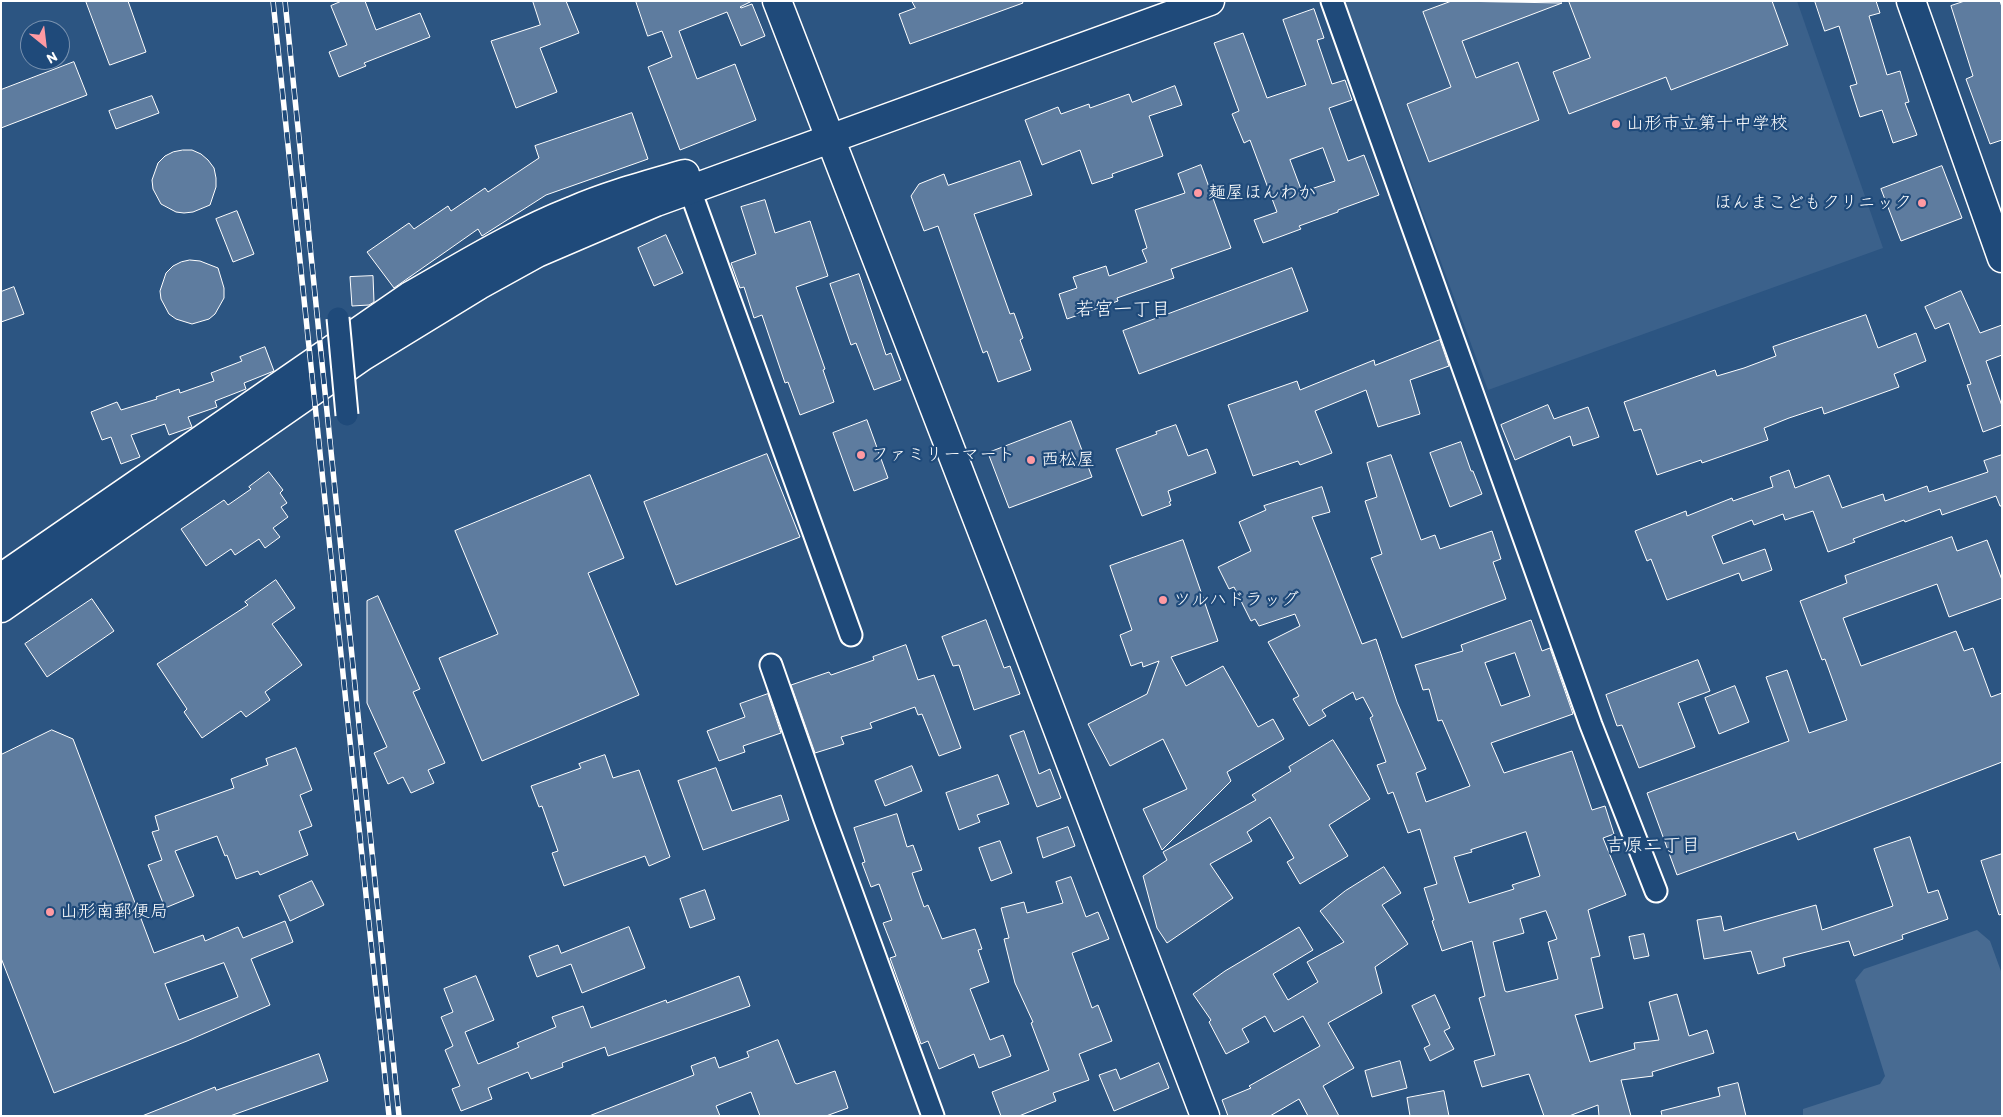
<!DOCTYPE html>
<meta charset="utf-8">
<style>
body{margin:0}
#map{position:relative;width:2003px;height:1117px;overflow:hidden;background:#2c5582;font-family:Itim,sans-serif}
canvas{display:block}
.frame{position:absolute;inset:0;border:2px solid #fff;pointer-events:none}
.north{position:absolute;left:20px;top:20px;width:50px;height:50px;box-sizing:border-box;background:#1f4a7a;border:1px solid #7992af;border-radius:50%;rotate:151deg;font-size:14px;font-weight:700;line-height:20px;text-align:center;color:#fff}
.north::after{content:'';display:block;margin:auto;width:18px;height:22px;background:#ff9aa2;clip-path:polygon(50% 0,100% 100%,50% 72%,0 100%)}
</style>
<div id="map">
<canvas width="2003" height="1117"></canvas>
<div class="frame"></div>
<div class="north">N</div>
</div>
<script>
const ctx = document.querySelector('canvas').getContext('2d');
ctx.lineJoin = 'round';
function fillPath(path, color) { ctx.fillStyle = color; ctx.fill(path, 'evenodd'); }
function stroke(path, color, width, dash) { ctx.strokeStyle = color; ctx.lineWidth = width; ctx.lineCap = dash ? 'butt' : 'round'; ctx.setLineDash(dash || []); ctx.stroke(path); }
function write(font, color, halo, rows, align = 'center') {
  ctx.font = font + ' Itim,"Klee One",sans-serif'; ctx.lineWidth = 4.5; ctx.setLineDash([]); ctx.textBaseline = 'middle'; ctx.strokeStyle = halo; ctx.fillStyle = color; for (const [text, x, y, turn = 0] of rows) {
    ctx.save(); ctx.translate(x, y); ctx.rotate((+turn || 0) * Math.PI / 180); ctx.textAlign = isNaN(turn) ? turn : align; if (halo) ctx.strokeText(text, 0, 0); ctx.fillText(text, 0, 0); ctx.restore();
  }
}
fillPath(new Path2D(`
 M1345,1H1797L1883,248L1488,390Z`), '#3b618b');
fillPath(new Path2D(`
 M1977,930L1990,941L2002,974V1116H1803V1109L1880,1084L1885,1076L1855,980L1864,969Z`), '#486b92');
const building = new Path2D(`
 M86,1H128L146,52L110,65Z
 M342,1H365L376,30L420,13L430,37L364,63L366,66L339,77L329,52L347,45L331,6Z
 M533,1H566L579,33L540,48L557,92L516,108L491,41L540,25Z
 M636,1H752L740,7L741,8L752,4L765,36L741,46L727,12L679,31L697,79L735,64L756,120L680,150L648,67L672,57L662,31L648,36Z
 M912,1H1022L1023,3L910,44L899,14L915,8Z
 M1452,1L1562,3L1462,41L1476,78L1518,62L1539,120L1429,162L1407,104L1451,87L1423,12Z
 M1569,1H1772L1788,45L1671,90L1666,77L1569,114L1553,72L1590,58Z
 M1815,1H1876L1880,13L1869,16L1887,75L1900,71L1909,102L1905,103L1917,135L1893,143L1882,110L1860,117L1850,86L1857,84L1839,26L1825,31Z
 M1965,1H2000L2002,7V140L1990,144L1966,79L1973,76L1951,6Z
 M1314,9L1324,38L1317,40L1332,84L1345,80L1352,100L1329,108L1348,161L1364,155L1379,195L1338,210V212L1299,226L1301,229L1263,243L1254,220L1277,212L1250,140L1244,143L1232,114L1239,111L1214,43L1243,33L1267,98L1306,85L1283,20ZM1323,148L1335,181L1302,192L1290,160Z
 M74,62L87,95L1,128V90Z
 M1175,86L1182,105L1149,116L1163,156L1112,174L1113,177L1092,184L1080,150L1042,165L1025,120L1058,107L1061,114L1089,104L1090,108L1129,94L1132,102Z
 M152,96L159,113L116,129L109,111Z
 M632,113L648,159L546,195L482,236L478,229L394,288L367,252L409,223L414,229L448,206L451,211L485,188L488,192L539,158L535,146Z
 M183,150H192L201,154L208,160L214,168L216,178V187L210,205L193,212L184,213L176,212L161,204L153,189L152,180L158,163L165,156L173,152Z
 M1020,161L1032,195L974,214L1010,314L1014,313L1023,338L1020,340L1031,370L998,382L987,351L983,353L938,226L924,231L911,196L919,184L944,174L948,185Z
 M1201,165L1231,248L1171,269L1174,278L1117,298L1118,301L1067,319L1059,294L1077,288L1073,277L1106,266L1109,276L1147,262L1142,250L1147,248L1135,210L1185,193L1178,174Z
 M1942,166L1962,218L1901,241L1881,189Z
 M765,200L775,233L810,221L828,276L796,287L825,369L823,370L834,402L800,415L788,382L785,383L762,315L754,318L744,287L740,288L731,263L756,254L741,207Z
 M237,211L254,254L233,262L216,219Z
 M666,235L683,273L654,286L638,248Z
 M190,260L200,261L218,268L224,288V298L215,314L209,319L192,324L176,319L169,314L161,299L160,291L166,273L173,266L181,262Z
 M1292,268L1308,311L1139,374L1123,331Z
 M859,274L886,355L891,353L901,380L874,390L856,343L851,345L830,284Z
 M373,276L374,302L369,305L352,306L350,277Z
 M14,287L24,314L1,322V292Z
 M1961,291L1980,333L2002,325V355L1986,361L2002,406V425L1983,432L1967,385L1971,384L1949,323L1935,329L1925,307Z
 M1866,315L1878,348L1916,333L1926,361L1894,374L1899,387L1824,414L1822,407L1789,418L1764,428L1768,440L1702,463L1701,460L1657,475L1641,429L1634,431L1624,402L1715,370L1717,376L1744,368L1776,356L1773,347Z
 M1440,340L1449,366L1410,380L1420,414L1378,427L1366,390L1315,411L1332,453L1300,465L1298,461L1253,476L1228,405L1297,381L1300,390L1374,360L1375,365Z
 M265,347L274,371L244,383L246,389L215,401L217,407L188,417L192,427L169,435L165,424L131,435L140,457L121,464L111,437L102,440L91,412L117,402L121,410L157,399L156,397L179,389L180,393L214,381L211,373L242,361L240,357Z
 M1548,405L1554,419L1588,407L1599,437L1573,446L1570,436L1515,460L1501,425Z
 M867,420L888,478L854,491L833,433Z
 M1071,421L1092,477L1009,508L988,453Z
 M1176,425L1188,456L1207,449L1216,473L1168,491L1171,501L1169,502L1171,505L1142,516L1116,449L1157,434L1156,432Z
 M1461,442L1471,471H1473L1482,494L1450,507L1430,453Z
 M767,454L800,537L676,585L644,502Z
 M1391,455L1421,540L1435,535L1440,549L1492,531L1501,559L1493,562L1506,599L1402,638L1371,558L1382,554L1365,501L1377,497L1367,463Z
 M2002,455V506H2000L1996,496L1942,515L1940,509L1905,522L1904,520L1853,539L1855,542L1828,552L1813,511L1785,520L1783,514L1754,525L1752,520L1712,536L1723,564L1765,549L1772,570L1742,581L1739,573L1667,600L1651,559L1647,561L1635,531L1686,511L1687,516L1732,498L1733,501L1773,487L1770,477L1789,470L1795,488L1829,475L1842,508L1883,494L1885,501L1927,486L1929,492L1988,472L1984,461Z
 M269,472L283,490L280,493L287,503L281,507L288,517L273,528L280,537L265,548L259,539L235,555L231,549L206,566L181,529L224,500L228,505L251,489L249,487Z
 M590,475L624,558L588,573L639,695L482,761L439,658L498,634L455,531Z
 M1322,487L1330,512L1312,517L1362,644L1376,639L1397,702L1426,769L1416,773L1426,802L1470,786L1442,720L1438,721L1429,689L1423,690L1415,665L1463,651L1461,645L1531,620L1542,651L1550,648L1573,714L1491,743L1504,773L1572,751L1592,810L1605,806L1614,834L1603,838L1626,895L1588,910L1600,956L1591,958L1603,1008L1575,1015L1590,1062L1635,1049L1634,1043L1659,1040L1649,1002L1677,994L1689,1036L1707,1030L1714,1053L1652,1072L1653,1076L1621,1080L1631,1116H1599L1598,1105L1569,1116H1544L1529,1074L1482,1087L1474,1061L1495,1055L1479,998L1485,996L1472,941L1442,951L1432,921L1434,920L1424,888L1437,884L1420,829L1408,833L1393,792L1388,794L1377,765L1386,762L1370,718L1373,716L1363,697L1356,700L1353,692L1322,710L1326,716L1309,726L1293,699L1299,696L1268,642L1300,626L1295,614L1259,626L1255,619L1251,621L1234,587L1229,589L1218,567L1251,551L1239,522L1266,510L1264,506ZM1515,653L1530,696L1501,706L1485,663ZM1526,832L1540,876L1512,885L1514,889L1469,903L1454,857L1472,852L1471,850ZM1546,911L1557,939L1548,942L1558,979L1507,992L1505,991L1493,942L1524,933L1520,919Z
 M1952,537L1957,551L1987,540L2002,580V598L1949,617L1937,584L1843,618L1861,666L1956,631L1964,651L1973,648L1991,697L2002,693V762L1798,840L1795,832L1677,875L1647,793L1789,741L1766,677L1787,670L1809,733L1847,720L1825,659L1822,660L1800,601L1847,583L1845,576Z
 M1183,540L1218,641L1171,657L1186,686L1223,666L1258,727L1273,719L1284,739L1227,772L1231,781L1162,850L1143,809L1187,789L1163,739L1110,766L1088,724L1147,694L1159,661L1143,667L1142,662L1131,666L1120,635L1132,630L1110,566Z
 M276,580L295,608L272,624L302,665L265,692L270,700L246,717L241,711L202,738L184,712L187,709L157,664L248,605L245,602Z
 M378,596L420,689L413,692L445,763L428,770L434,783L411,793L403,777L388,784L374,753L387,747L367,703V601Z
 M92,599L114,631L47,677L25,644Z
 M986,620L1004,668L1010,666L1020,694L974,710L959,665L953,666L942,637Z
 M906,645L918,680L934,675L961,748L939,756L922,714L918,715L915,707L870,723L872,728L841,737L844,744L815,753L791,685L829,672L831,675L874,660L873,657Z
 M1698,660L1710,691L1678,703L1695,747L1639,768L1622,725L1617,726L1606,695Z
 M1735,686L1749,722L1719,734L1705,698Z
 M768,694L781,733L743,746L745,752L719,761L707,731L745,717L740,704Z
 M52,730L73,739L154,953L203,935L205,941L238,927L243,938L285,921L293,942L251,959L270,1005L187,1041L54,1093L1,958V755ZM224,963L238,997L179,1020L165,984Z
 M1024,731L1039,774L1050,769L1061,798L1037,807L1010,736Z
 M1333,740L1370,799L1329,825L1348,856L1300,884L1287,862L1294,858L1270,817L1247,832L1252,841L1210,864L1233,898L1167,943L1157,928L1143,876L1167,860L1163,852L1256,800L1252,795L1291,771L1289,767Z
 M296,748L312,790L300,795L312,826L299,831L308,855L260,875L258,871L236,879L227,855L225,856L217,836L175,851L194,896L165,908L148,865L162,860L152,832L159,830L155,816L234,788L231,779L268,765L266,759Z
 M605,755L613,778L639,770L670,857L649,866L645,856L564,886L552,853L558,851L542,806L539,807L531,786L581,768L579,764Z
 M912,766L922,791L885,806L875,781Z
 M716,768L732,811L781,795L789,820L703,850L678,781Z
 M998,775L1009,804L977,815L980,822L959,830L946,793Z
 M897,814L907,847L913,845L922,870L912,873L924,907L928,905L942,939L975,929L982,949L978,950L989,982L970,989L990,1040L1003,1035L1011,1056L979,1068L974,1054L939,1069L928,1041L921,1044L890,958L896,956L883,923L892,920L879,884L871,887L862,863L865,862L854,828Z
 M1068,827L1075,846L1043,858L1037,838Z
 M1910,837L1928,893L1938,890L1948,919L1902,935L1903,939L1854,956L1849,941L1783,958L1785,966L1758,974L1751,951L1704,959L1697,920L1721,916L1724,931L1816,905L1822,930L1893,906L1874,849Z
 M1000,841L1012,873L991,881L979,848Z
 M2002,854V914L1999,915L1981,861Z
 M1384,867L1401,893L1382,905L1408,944L1375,967L1382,993L1328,1023L1354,1068L1323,1086L1339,1116H1308L1299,1099L1270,1116H1228L1222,1100L1251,1088L1249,1086L1320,1046L1303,1016L1274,1032L1265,1016L1242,1029L1249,1042L1226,1054L1209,1022L1211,1020L1193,994L1225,971L1299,927L1313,950L1273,974L1288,1000L1318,982L1307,962L1344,942L1320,911L1345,891Z
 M1071,877L1086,917L1098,912L1109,939L1072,953L1092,1008L1098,1005L1112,1041L1079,1054L1089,1080L1053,1093L1056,1101L1019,1116H1001L992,1092L1049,1070L1031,1023L1033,1022L1015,983L1004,939L1009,938L1001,908L1024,902L1027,913L1063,903L1056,882Z
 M312,881L324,905L290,921L279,896Z
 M705,890L715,919L690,928L680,899Z
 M629,927L645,968L582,993L571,964L537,977L529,956L558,945L561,953Z
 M1644,934L1649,956L1634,959L1629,937Z
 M476,976L494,1020L465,1032L478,1064L519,1047L517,1043L556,1027L552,1017L583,1006L591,1028L666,1000L667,1003L739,976L750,1006L608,1056L605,1047L562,1063L563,1067L531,1079L528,1072L488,1088L492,1099L461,1111L452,1089L460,1086L445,1050L453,1046L441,1017L453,1012L444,989Z
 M1435,995L1450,1028L1444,1031L1454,1049L1430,1061L1424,1048L1430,1045L1412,1006Z
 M778,1040L795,1083L797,1084L835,1071L848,1108L826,1116H760L751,1092L716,1106L720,1116H589L694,1075L691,1066L715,1057L719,1068L749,1057L747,1052Z
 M319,1054L328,1081L230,1116H142L215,1087L216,1090Z
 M1400,1061L1407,1088L1372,1097L1365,1071Z
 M1159,1063L1169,1088L1114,1111L1099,1075L1116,1069L1120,1079Z
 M1738,1083L1746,1116H1662L1661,1111L1720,1096L1718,1088Z
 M1444,1091L1449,1116H1410L1407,1098Z`);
fillPath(building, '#5e7c9f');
stroke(building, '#fff', 1);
const street = new Path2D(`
 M1332,1L1591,725L1656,891
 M690,190L851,635
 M771,665L824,817L933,1116`);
const secondary = new Path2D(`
 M777,1L1001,580L1205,1116
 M1911,1L2002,258
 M1,578L410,296C463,266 516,233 572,211C609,195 647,185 685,174
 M1,608L363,356L479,285L537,253L656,202L1210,1`);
stroke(street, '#fff', 25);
stroke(secondary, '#fff', 31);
stroke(street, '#1f4a7a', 21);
stroke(secondary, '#1f4a7a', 28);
const rail = new Path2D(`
 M273,1L389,1116
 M285,1L399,1116`);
stroke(rail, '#fff', 5.5);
stroke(rail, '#1f4a7a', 4, [11]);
const streetBridge = new Path2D(`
 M338,318L347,415`);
stroke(streetBridge, '#fff', 25, []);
stroke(streetBridge, '#1f4a7a', 21);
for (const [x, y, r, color] of [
 [1616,124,5,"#ff9aa2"],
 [1198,193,5,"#ff9aa2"],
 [1922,203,5,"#ff9aa2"],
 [861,455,5,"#ff9aa2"],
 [1031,460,5,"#ff9aa2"],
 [1163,600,5,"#ff9aa2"],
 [50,912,5,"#ff9aa2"]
]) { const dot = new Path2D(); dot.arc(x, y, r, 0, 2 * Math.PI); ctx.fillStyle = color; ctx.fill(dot); stroke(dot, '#1f4a7a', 2); }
write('18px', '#fff', '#1f4a7a', [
 ["山形市立第十中学校",1626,124],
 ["麺屋ほんわか",1208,193],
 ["ほんまこどもクリニック",1912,203,"right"],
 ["ファミリーマート",871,455],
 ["西松屋",1041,460],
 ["ツルハドラッグ",1173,600],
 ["山形南郵便局",60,912]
], 'left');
write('19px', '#fff', '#1f4a7a', [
 ["若宮一丁目",1123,310],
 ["吉原二丁目",1653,846]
]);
</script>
